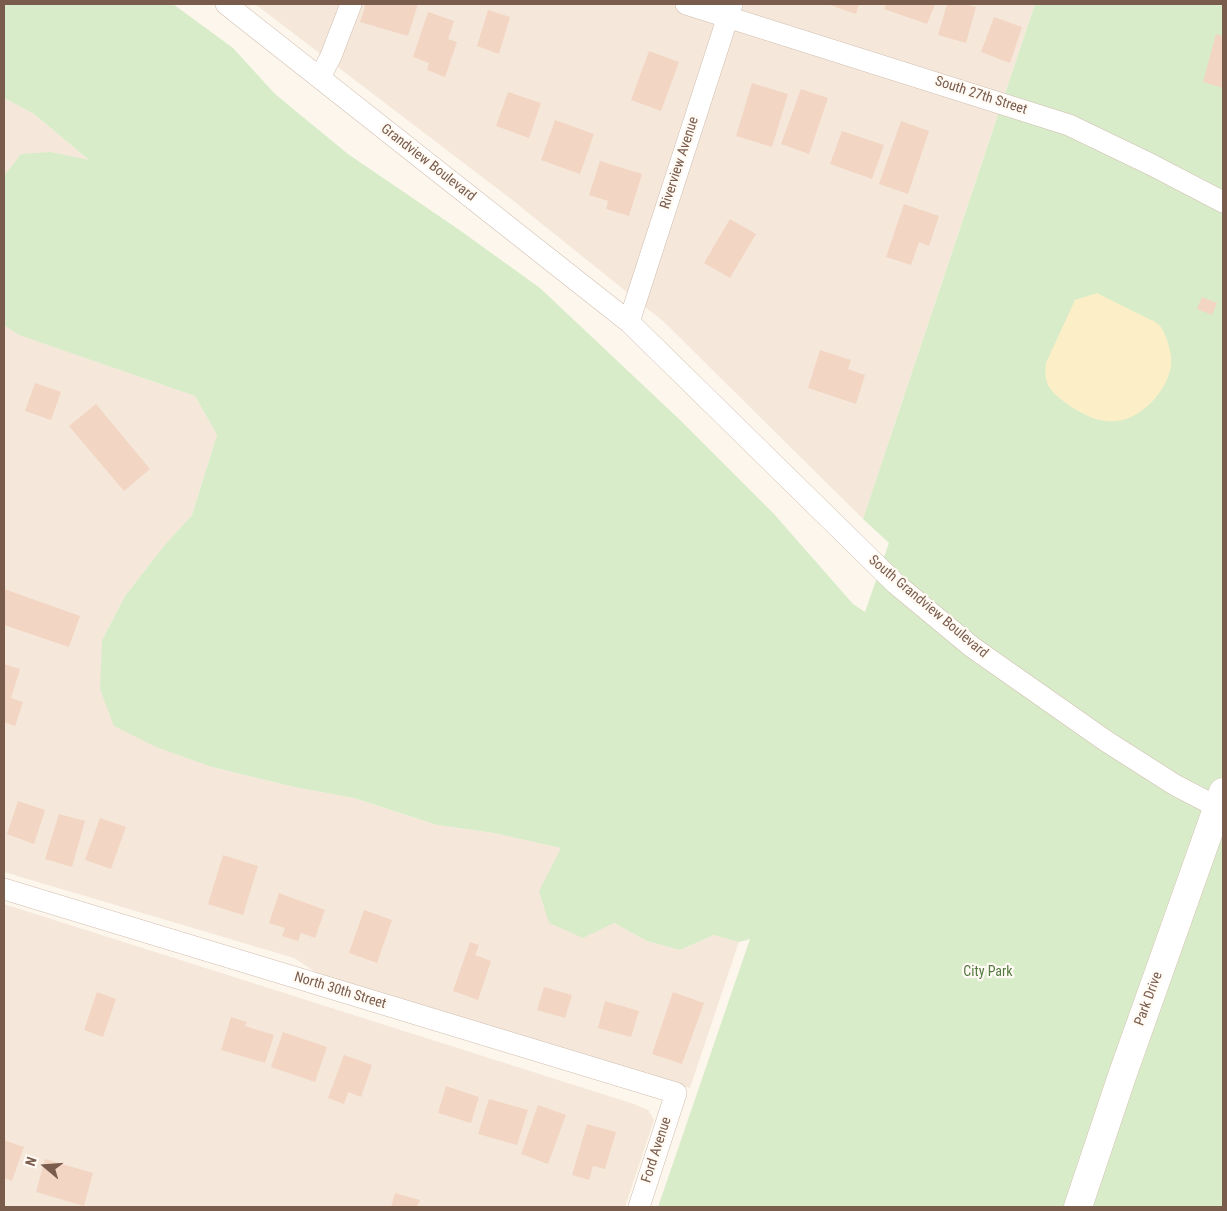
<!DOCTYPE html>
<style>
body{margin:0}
#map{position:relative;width:1227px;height:1211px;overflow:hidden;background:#fdf6ec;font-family:"Roboto Condensed",sans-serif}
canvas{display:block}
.frame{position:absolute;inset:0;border:5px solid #7a5c4d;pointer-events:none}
.north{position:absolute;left:20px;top:1141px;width:50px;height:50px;-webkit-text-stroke:4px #fffaf3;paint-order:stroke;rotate:288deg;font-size:14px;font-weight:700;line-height:20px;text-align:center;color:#7a5c4d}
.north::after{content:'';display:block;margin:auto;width:18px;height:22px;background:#7a5c4d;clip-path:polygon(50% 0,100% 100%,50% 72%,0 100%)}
</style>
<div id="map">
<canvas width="1227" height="1211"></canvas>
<div class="frame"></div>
<div class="north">N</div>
</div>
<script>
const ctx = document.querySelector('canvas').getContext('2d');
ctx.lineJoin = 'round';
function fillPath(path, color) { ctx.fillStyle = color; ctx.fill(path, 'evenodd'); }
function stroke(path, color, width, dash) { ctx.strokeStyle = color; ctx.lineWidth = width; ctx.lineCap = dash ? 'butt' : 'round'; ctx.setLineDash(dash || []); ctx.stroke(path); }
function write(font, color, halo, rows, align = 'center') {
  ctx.font = font + ' "Roboto Condensed",sans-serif'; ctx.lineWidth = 4.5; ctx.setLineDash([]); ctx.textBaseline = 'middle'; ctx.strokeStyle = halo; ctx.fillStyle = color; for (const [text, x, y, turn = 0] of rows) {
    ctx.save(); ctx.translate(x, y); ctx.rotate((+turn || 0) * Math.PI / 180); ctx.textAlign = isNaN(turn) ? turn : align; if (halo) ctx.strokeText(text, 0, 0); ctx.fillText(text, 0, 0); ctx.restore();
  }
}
fillPath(new Path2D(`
 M255,4H1035L863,519L664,322L511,199Z
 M4,98L34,114L90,161L51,152L4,176Z
 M4,325L20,335L195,396L217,435L192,515L163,547L125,596L102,640L212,767L294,787L354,798L437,825L494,833L562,848L614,923L647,941L680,950L714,935L739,942L690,1088L320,975L294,958L4,872Z
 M4,904L634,1104L648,1110L654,1120L625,1207H4Z`), '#f5e8da');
fillPath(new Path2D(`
 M4,4H173L233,48L275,94L348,154L458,229L540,288L680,420L774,514L853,604L865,612L889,543L863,519L1035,4H1223V1207H658L750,939L739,942L714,935L680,950L647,941L614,923L583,938L549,923L539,891L561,848L494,833L437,825L354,798L294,787L212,767L156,747L114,726L100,689L102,640L125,596L163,547L192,515L217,435L195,396L19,335L4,325V176L21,154L51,152L89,160L34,114L4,98Z`), '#d8ecc9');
fillPath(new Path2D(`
 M1097,293C1111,300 1126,308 1141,315C1146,318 1153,320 1158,324C1162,327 1165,335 1167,340C1170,349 1172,357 1171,366C1167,391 1141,420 1115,421C1098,423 1080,413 1066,403C1050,391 1043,384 1046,363L1075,300Z`), '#fcefc7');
fillPath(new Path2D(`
 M366,4H418L408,36L360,22Z
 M827,4H859L856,14Z
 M886,4H935L927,24L884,9Z
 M947,4H963L976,7L966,43L938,35Z
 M488,10L510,17L499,54L477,46Z
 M428,12L454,21L448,39L457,42L445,77L427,70L429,63L413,57Z
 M994,17L1022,27L1010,63L981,52Z
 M1216,34L1223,36V88L1203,82Z
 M649,51L679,62L661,111L631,100Z
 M752,83L788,94L772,147L736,136Z
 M801,89L828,98L809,154L781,144Z
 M508,92L541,103L529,138L496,126Z
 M555,120L594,134L580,174L541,160Z
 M901,121L929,131L908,194L879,184Z
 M842,131L884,145L872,179L830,164Z
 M600,161L642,174L629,216L606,209L608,201L589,195Z
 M904,204L939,216L929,246L919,242L911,265L886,257Z
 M730,219L756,234L730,278L704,263Z
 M1202,297L1217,303L1212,315L1197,309Z
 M820,350L851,360L848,369L865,375L856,404L808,388Z
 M35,383L61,392L51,420L25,411Z
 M96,404L150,469L124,491L69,426Z
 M4,589L80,616L69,647L4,625Z
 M4,664L20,669L11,698L23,702L15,726L4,722Z
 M18,801L45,810L34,844L7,834Z
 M59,814L85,821L72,867L45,859Z
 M100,818L126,827L111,869L85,860Z
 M223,855L258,866L243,915L208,904Z
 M279,893L325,910L315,938L301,933L298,941L282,936L285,928L269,923Z
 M364,910L392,920L377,963L349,953Z
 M470,942L479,945L475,955L491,961L478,1000L453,991Z
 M544,987L572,995L565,1018L537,1010Z
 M97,992L116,999L103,1037L84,1030Z
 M673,992L704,1003L682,1064L652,1054Z
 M605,1001L639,1011L631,1037L598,1028Z
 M231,1017L247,1022L245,1026L274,1035L265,1063L221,1050Z
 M283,1032L327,1047L315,1082L271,1067Z
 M344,1055L372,1065L361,1097L348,1092L344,1104L328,1098Z
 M446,1086L479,1097L471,1123L438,1113Z
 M489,1099L528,1110L517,1145L478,1134Z
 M538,1105L566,1115L548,1164L521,1154Z
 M587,1124L616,1132L605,1169L593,1166L589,1180L572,1175Z
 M4,1140L24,1147L12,1181L4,1178Z
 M45,1159L93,1173L84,1206L36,1192Z
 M395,1193L420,1200L417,1207H391Z`), '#f3d5c3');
const minor = new Path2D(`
 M226,4L629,322L896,584L972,647L1106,741L1175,785L1223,810
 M686,4L1069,125L1150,164L1223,202
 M320,77L331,56L351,4
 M629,322L732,4
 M4,889L676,1093L639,1207`);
const secondary = new Path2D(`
 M1078,1207L1122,1076L1223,792`);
stroke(minor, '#d1beb0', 22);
stroke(secondary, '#d6c0b0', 29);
stroke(minor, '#fff', 21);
stroke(secondary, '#fff', 28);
write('14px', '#7a5c4d', '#fffaf3', [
 ["South 27th Street",981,96,18],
 ["Grandview Boulevard",428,163,38],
 ["Riverview Avenue",680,163,-72],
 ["South Grandview Boulevard",928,607,40],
 ["North 30th Street",340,991,17],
 ["Park Drive",1149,999,-70],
 ["Ford Avenue",657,1150,-72]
]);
write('14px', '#537a41', '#fffaf3', [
 ["City Park",988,972]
]);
</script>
